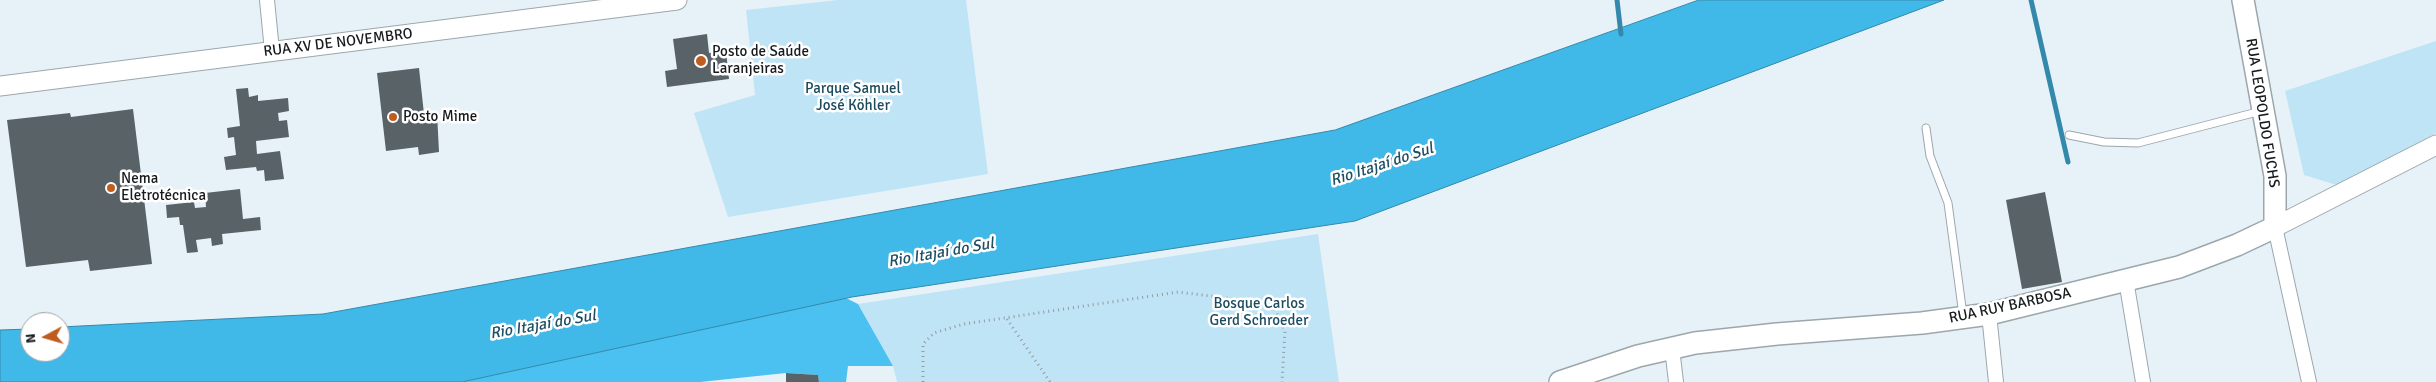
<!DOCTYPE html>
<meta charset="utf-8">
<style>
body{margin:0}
#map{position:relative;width:2436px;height:382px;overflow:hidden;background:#e7f2f8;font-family:Signika,sans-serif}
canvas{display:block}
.north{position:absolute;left:20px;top:312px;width:50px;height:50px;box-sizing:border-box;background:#fff;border:1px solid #a2a3a4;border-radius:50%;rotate:264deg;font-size:14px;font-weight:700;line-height:20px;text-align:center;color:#161a1c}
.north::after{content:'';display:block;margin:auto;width:18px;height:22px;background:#be5d1e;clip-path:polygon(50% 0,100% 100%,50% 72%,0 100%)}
</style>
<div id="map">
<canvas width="2436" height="382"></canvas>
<div class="north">N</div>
</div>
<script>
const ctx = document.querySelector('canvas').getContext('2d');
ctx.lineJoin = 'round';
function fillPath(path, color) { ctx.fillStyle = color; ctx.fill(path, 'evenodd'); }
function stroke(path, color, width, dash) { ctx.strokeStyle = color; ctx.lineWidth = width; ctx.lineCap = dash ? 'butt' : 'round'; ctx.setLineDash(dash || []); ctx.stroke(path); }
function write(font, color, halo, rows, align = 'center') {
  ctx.font = font + ' Signika,sans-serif'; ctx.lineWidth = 5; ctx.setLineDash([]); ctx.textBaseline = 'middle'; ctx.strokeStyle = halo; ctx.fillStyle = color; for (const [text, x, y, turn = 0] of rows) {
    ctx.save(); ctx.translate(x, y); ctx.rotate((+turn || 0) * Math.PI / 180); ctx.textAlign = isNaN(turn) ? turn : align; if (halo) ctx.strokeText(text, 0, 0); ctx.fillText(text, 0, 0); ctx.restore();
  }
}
fillPath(new Path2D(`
 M838,0H966L988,174L728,217L694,113L755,95L746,10Z
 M2436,41V133L2340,186L2304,175L2285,91Z
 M1318,234L1339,382H897L893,366L858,304Z`), '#bfe4f6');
fillPath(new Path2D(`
 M846,298L858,304L893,366H848L846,382H819L818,375L786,373L700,382H462Z`), '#4ac1f0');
const water = new Path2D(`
 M1699,0H1944L1355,221L852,297L462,382H0V330L30,329V352H60V327L323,314L1335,130Z`);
fillPath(water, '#40b8e8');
stroke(water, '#3389ab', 1);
stroke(new Path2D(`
 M1617,0L1621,34
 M2031,0L2068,162`), '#3389ab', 5);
fillPath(new Path2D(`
 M707,34L709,53L726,51L729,79L667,87L665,71L677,69L673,39Z
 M419,68L424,114L437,113L439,152L419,155L418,147L386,151L377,73Z
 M248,88L249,97L258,95V101L288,98L289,111L278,113L279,121L287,120L289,137L256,141L257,154L280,151L284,179L265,181L264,170L257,171L256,167L226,170L224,157L236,155L234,137L228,138L227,128L240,126L236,89Z
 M133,109L152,264L90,271L88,260L26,267L7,120L70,113L71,117Z
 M240,189L243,219L260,217L261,230L222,234L223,244L212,246L211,238L196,240L198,252L187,253L183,225H180L179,217L167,218L166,205L194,202L195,208L206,207L205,193Z
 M2045,192L2062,282L2022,289L2006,200Z
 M786,373L818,375L819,382H786Z`), '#596267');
const lane = new Path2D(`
 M1926,128L1930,156L1948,203L1963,315
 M2069,135L2104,142L2138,143L2261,111`);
const street = new Path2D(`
 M267,0L272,51
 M2275,227L2309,382
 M2126,280L2143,382
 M1989,314L1996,382
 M1672,348L1676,382`);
const secondary = new Path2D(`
 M0,86L677,0
 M2275,227L2436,145`);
const primary = new Path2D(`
 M1560,382L1638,356L1695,343L1777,334L1922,323L1989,314L2179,267L2237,245L2275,227V176L2243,0`);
stroke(lane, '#9ca7ac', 9);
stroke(street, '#9ca7ac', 16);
stroke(secondary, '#9ca7ac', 21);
stroke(primary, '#9ca7ac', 24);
stroke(new Path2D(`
 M1007,319L1050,382
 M923,382V344L934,333L964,324L1178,292L1227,298L1274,308L1285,331L1282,382`), '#939b9f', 3, [1, 4]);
stroke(lane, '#fff', 7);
stroke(street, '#fff', 14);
stroke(secondary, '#fff', 19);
stroke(primary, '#fff', 21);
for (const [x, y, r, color] of [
 [701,61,6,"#be5d1e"],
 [393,117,5,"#be5d1e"],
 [111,188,5,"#be5d1e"]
]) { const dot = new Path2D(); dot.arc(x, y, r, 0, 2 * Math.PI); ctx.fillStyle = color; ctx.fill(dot); stroke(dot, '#fff', 2); }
write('15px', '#161a1c', '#fff', [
 ["RUA XV DE NOVEMBRO",338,43,-7],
 ["RUA LEOPOLDO FUCHS",2262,113,81],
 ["RUA RUY BARBOSA",2010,306,-12]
]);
write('15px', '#161a1c', '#fff', [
 ["Posto de Saúde",712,52],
 ["Laranjeiras",712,69],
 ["Posto Mime",403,117],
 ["Nema",121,179],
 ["Eletrotécnica",121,196]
], 'left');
write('15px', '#1a4b5f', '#fff', [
 ["Parque Samuel",853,89],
 ["José Köhler",853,106],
 ["Bosque Carlos",1259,304],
 ["Gerd Schroeder",1259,321]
]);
write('italic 16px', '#1f4f63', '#fff', [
 ["Rio Itajaí do Sul",1382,165,-18],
 ["Rio Itajaí do Sul",941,253,-10],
 ["Rio Itajaí do Sul",543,325,-10]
]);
</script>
